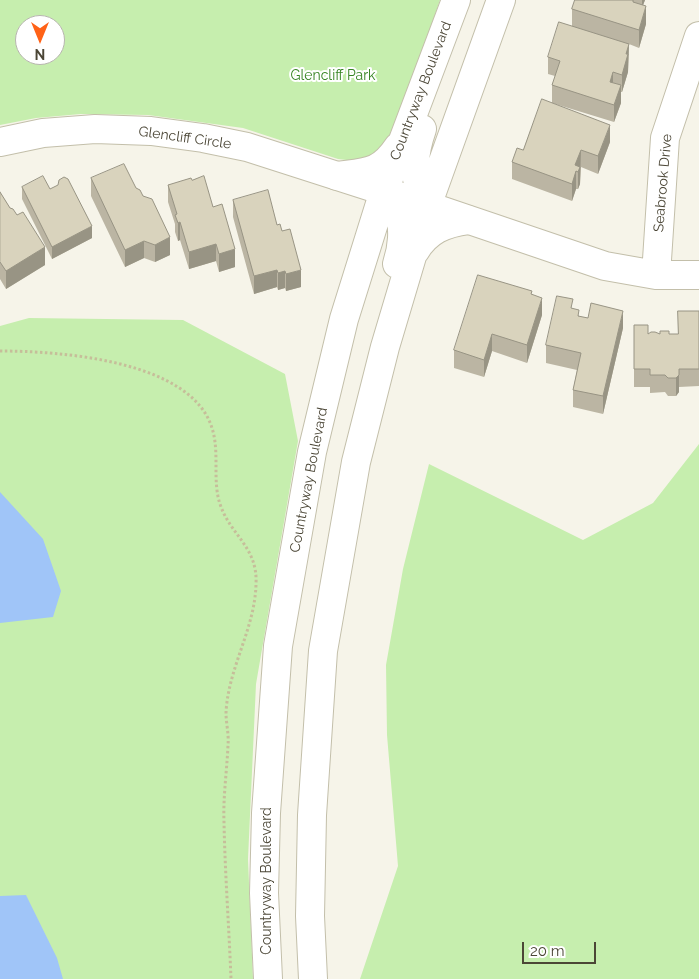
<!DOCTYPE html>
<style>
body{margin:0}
#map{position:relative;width:699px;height:979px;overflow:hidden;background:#f6f4e9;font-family:Raleway,sans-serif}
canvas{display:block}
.north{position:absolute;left:15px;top:15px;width:50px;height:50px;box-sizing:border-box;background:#fff;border:1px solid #b7b5af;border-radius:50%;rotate:180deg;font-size:14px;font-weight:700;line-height:20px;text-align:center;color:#4b4636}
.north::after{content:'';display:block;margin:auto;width:18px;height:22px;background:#ff6217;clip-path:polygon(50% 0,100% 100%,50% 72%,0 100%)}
.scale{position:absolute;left:522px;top:942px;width:74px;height:22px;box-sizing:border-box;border:2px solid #4b4636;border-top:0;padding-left:6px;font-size:15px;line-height:18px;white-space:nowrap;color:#4b4636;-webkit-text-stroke:4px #fff;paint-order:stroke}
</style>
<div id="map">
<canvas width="699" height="979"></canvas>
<div class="north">N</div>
<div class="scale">20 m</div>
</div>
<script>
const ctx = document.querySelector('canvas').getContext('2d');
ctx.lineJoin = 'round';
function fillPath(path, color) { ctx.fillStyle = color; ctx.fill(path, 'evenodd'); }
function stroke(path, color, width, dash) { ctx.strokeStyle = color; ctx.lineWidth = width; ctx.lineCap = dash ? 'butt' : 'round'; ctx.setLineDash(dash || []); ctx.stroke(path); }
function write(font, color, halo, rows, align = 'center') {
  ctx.font = font + ' Raleway,sans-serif'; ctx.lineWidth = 4; ctx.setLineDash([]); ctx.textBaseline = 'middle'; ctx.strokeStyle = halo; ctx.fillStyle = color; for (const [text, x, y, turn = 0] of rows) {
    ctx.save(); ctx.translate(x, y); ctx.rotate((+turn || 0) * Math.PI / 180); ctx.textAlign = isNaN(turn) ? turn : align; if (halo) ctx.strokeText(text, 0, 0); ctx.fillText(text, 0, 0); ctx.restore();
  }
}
fillPath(new Path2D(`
 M0,0H440L394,135L388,144L368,158L355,161L338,159L243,128L148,115L81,114L36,118L0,125ZM25,25H55V55H25Z
 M29,318L183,320L285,374L298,441L256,684L248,859L253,979H0V326Z
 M699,444V979H360L398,866L387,735L386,665L403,569L429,464L583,540L653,503Z`), '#c6eeae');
fillPath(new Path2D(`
 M0,492L43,539L61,591L53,617L0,623Z
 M26,895L57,958L63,979H0V896Z`), '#a0c5f8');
const minor = new Path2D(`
 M0,142L43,133L95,129L151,131L203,138L247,147L384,191L605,266L656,275H699
 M656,275L665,138L699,36`);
const tertiary = new Path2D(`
 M422,129C411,161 413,176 427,206
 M337,176C366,172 380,174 398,147
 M384,191C389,197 395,204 398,212C405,227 402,249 397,264
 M415,251C427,231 444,223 468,220
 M268,979L264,893L266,813L278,646L312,452L344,319L384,191L456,0
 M313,979L310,916L312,815L323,651L356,462L385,347L427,206L501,0`);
stroke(minor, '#c3bfaa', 30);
stroke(tertiary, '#c3bfaa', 30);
stroke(new Path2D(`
 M0,351C59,351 191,360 212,428C220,453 212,480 220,504C230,535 258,547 256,584C255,629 228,668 226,713C226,723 229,734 228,745C227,770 223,796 224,822C225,874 229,927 231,979`), '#c6be9a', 3, [2.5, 2.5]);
stroke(minor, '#fff', 28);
stroke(tertiary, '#fff', 28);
fillPath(new Path2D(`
 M575,0H645L643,5L646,24L639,48L629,44L628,72L622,92H621V103L614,122L552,103V85L555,76L548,74V57L572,26V9Z
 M610,142L598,174L581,167L580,184L578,189H576L572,201L512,179V162L523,150Z
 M91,178L136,188L170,255L155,262L144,258L125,267L91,196Z
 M192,180L213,207L235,267L219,272L216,261L189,269L180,240L178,241L175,232V224L168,202V185Z
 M22,187L50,189L92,238L52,259L22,199Z
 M0,192L45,265L6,289L0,279Z
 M233,200L277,225L301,287L286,291L285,288L278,290L277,287L254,294L233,217Z
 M532,294L542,315L527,363L492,351L484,377L454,368V350Z
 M573,309L579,316L623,328L603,414L573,407V390L577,370L546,363V345Z
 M699,311V386L679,387V392L676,396H668L665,392L650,393V387H634V325L648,334H678Z`), '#bbb5a3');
fillPath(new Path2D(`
 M642,0H645L642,8Z
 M646,6V24L639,48V30Z
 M629,44L628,72L622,92V75L626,54Z
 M613,72V89L610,82Z
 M621,85V103L614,122V105Z
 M610,125V142L598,174V156Z
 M581,150L580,184L578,189V172L576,171V189L572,201V184L575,165Z
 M180,222V240L178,241V223Z
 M92,226V238L52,259V247Z
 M170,237V255L155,262V245Z
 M144,241V258L125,267V250Z
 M216,244V261L189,269V252Z
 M45,247V265L6,289V271Z
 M235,249V267L219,272V254Z
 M277,270V287L254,294V276Z
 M301,270V287L286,291V274Z
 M285,271V288L278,290V273Z
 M542,298V315L527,363V345Z
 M623,311V328L603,414V396Z
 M492,334V351L484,377V360Z
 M679,375V392L676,396V378Z`), '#989484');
const building = new Path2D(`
 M575,0H633V2L646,6L639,30L572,9Z
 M559,22L629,44L626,54H628L622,75L613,72L610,82L621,85L614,105L552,85L560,61L548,57Z
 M542,99L610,125L598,156L581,150L575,165L580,167L578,172L576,171L572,184L512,162L517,148L523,150Z
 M124,164L136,188L140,190L143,196L152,199L170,237L155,245L144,241L125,250L91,178Z
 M43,176L50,189L58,185L59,180L64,177L68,179L92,226L52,247L22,187Z
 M204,176L213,207L222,204L235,249L219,254L216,244L189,252L180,222L178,223L175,215L177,214L168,185L191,178L192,180Z
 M268,190L277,225L280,224L282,231L290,229L301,270L286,274L285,271L278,273L277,270L254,276L233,200Z
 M0,192L10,208L13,209L17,215L23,212L45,247L6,271L0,262Z
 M478,275L532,291L531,294L542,298L527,345L492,334L484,360L454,350Z
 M557,296L573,299L571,308L579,310L578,316L588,318L591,303L623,311L603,396L573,390L581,353L546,345Z
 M678,311H699V369H679V375L676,378H668L665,375H650V369H634V325H648V334L651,332H655L660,334V331H669V334H678Z`);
fillPath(building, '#d9d3bd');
stroke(building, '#989484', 1);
write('14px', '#368422', '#fff', [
 ["Glencliff Park",333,76]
]);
write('14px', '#4b4636', '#fff', [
 ["Countryway Boulevard",421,91,-69],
 ["Glencliff Circle",185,138,8],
 ["Seabrook Drive",663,183,-85],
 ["Countryway Boulevard",309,480,-79],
 ["Countryway Boulevard",267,881,-90]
]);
</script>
